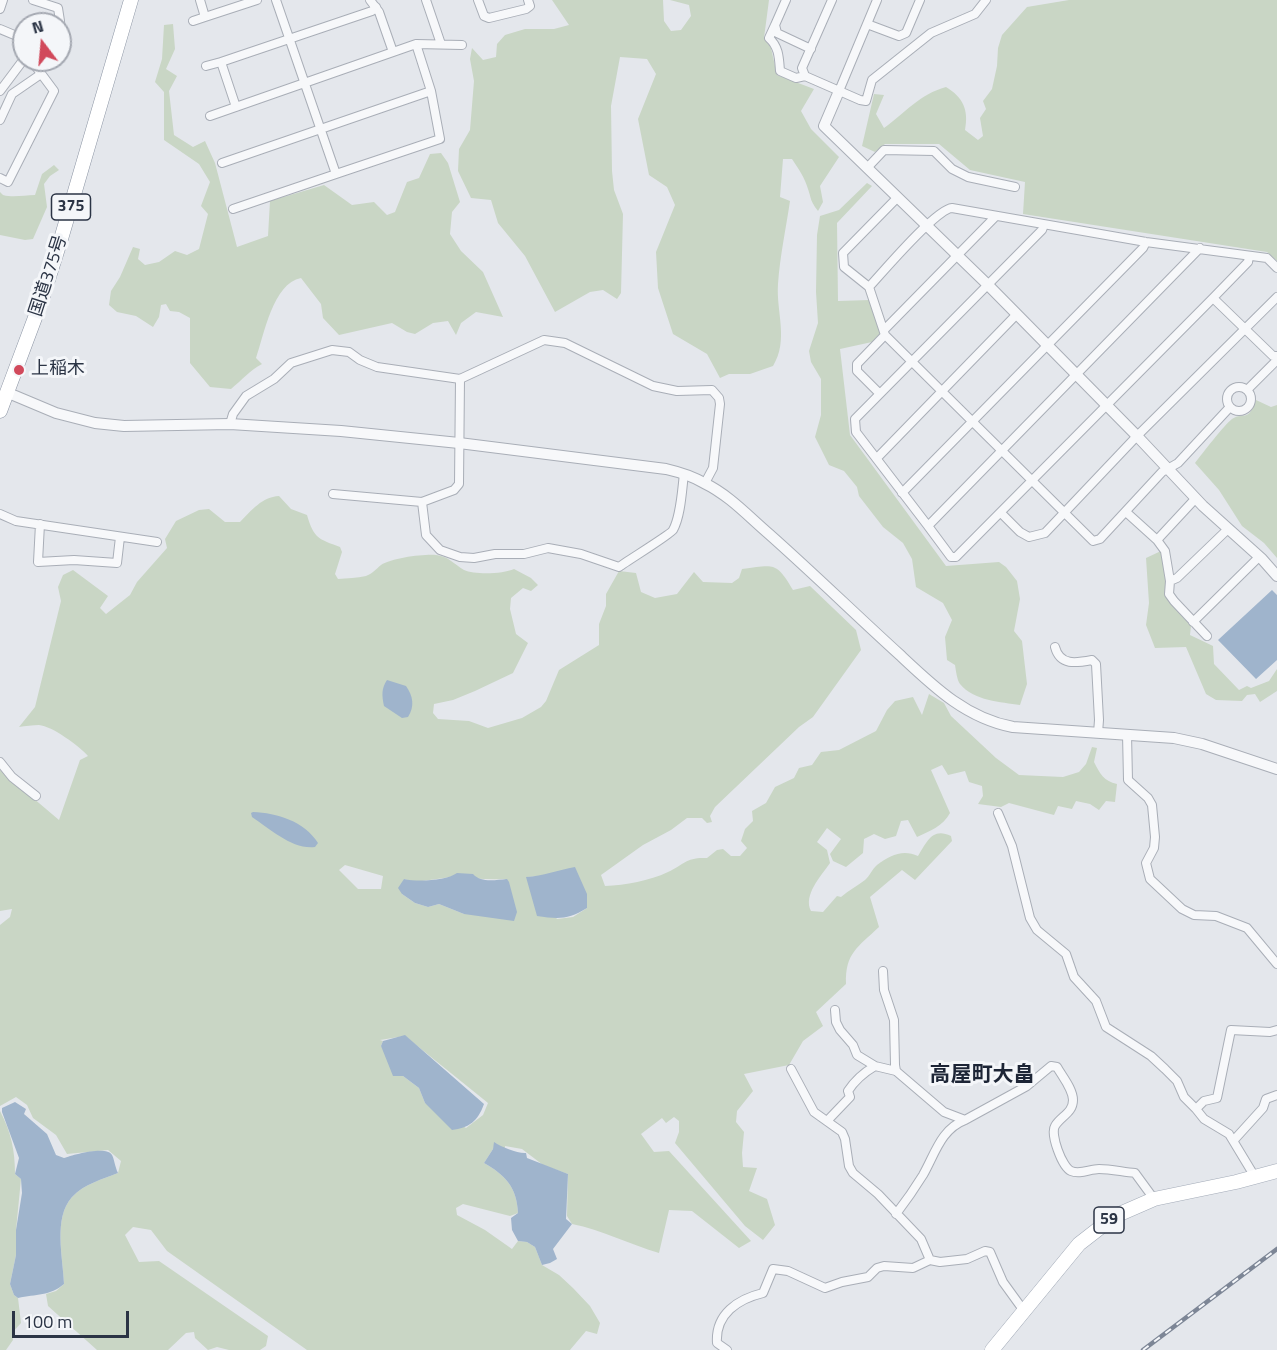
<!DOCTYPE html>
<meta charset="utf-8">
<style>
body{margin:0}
#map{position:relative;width:1277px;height:1350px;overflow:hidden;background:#e4e7ec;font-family:"Titillium Web",sans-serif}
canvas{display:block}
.north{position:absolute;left:12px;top:12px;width:60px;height:60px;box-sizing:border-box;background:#f4f6f9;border:2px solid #a4a8b1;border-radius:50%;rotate:344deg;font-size:16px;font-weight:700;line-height:24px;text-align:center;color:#2b3445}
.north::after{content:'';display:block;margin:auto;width:21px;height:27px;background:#d1495b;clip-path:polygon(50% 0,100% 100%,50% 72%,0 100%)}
.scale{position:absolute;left:12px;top:1311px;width:117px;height:27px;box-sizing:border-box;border:3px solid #2b3445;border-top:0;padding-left:8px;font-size:18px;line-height:21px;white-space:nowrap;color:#2b3445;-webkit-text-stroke:4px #f4f6f9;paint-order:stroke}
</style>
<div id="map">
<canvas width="1277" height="1350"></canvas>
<div class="north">N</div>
<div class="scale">100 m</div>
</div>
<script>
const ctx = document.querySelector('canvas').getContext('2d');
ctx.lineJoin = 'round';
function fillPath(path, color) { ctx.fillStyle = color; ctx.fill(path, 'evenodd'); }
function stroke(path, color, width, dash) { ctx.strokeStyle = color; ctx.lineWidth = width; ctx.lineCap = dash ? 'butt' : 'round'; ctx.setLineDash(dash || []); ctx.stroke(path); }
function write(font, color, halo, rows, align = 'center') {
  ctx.font = font + ' "Titillium Web","Noto Sans JP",sans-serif'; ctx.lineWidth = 6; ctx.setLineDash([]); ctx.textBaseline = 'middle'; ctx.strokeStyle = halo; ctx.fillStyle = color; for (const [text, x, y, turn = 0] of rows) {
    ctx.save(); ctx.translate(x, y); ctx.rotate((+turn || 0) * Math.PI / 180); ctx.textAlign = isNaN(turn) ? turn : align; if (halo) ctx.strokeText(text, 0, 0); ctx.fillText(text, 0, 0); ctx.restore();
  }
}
fillPath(new Path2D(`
 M552,0H663L664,21L671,31L681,30L691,16L689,5L670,0H769L764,38L771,48L777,75L814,89L801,111L811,129L839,157L820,186L823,202L818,211C810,200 812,201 808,189C805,178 798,168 792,159H783L780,197L790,201C786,228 780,256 778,284C776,312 789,340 773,366L750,374H729L720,378L707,354L673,334L658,288L656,252L675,205L667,187L649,175L638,119L656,74L647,59L620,57L611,106L612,171L614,190L623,214L621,293L617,299L603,290L590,292L555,312L525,256L498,223L491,200L471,198L458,171L459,149L470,130L474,81L470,59L472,48L483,60L496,57L497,44L505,35L525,29H554L569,25Z
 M1069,0H1277V261L1267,252L1023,214L1025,182L970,170L939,144H885L875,152L862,146L874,94L884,95L876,114L884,128C905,113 920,94 946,87C963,97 969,110 965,130L978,140L983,136L980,118L986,109L983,101L992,89L997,66L998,48L1002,35L1027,7Z
 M173,24L175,49L166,69L177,76L169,91L174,135L193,147L205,141L215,163L237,247L268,236L270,201L324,185L352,205L374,202L387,215L395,212L407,182L419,178L430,154L441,153L448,163L460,202L452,212L450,234L461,251L483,272L503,317L476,312L461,323L456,335L448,321L433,323L415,334L407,332L392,323L339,335L323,318L321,304L301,278C273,283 264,335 256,358L262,364C250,370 242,380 231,389L210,387L190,363V318L179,312L170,311L166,304L161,305L159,317L153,327L136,316L117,312L109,305L111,291L120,277L133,247L140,249L138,259L145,265L159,262L175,251L187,255L199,249L208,214L201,206L210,182L199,164L164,140V92L155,82L162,59L164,25Z
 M54,165L59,170L50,176L44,184L47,207L33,239L25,240L0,235V192L3,195C14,198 24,195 35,195L42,174Z
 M867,183L872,186L837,223L838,301L870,300L881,335L872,342L840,349L850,435L946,566L999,562L1006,567L1017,581L1020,599L1014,631L1022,641L1027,684L1020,705C1001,702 974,701 960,684C957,680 956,671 955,665L947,660L945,637L952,620L943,603L916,587L912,559L903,543L883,527L859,496L857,487L844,471L829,465L815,437L821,415V379L811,362L809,351L818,323L816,292L817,235L820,216L839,210Z
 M1256,400L1271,407L1277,405V558L1264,543L1242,526L1219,490L1195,463C1202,454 1224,425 1232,419C1245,411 1248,423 1256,400Z
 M279,496L291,509L307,515C314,539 319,539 340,547L342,552L335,574L338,579C347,578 357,578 366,576C372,574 376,569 381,565C392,558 423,554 436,555C448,556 454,564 464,570C475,575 503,574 514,569L531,578L538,585L531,591L523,588L511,598L510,609L516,634L528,643L513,673L475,691L453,700L434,704L433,713L438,719L469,721L488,728L522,718L541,707L546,701L559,670L599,645V624L606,606V594L619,571L636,573L641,592L655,598L677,594L694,572L703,582L732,583L739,578L742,569C774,565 776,561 793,590L810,586L856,630L861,650L813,717L799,727L715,807L710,816L712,822L707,823L702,818H687L671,830L643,845L601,875L605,886C626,885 649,881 668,872C685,864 686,857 707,858L717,850L723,849L731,856H740L747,848L741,841L745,829L753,821L752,811L766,803L775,787L794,778L799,768L812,765L821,752L839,750L876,731L887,710L895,701L913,697L922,715L929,694L944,703L951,716L996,758L1019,775L1063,777L1079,772L1086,764L1092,747L1097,748L1094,762C1100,774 1104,781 1117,784L1115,802L1106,801L1099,810L1090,804L1076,801L1072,809L1058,806L1054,815L1009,803L1001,807L978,804L983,796L982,786L969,782L965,771L948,775L942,765L931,770L950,813C943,826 930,831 917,837L908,820L901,821L896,836L885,839L874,834L864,839L863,853L846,867L833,861L830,854L841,839L827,828L817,842L827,850L830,863C821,876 803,895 811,911L823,912L837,896L841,897C849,890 857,886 865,880C870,876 872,869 877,865C890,855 903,849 918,856C927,842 932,827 951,836L952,841L915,880L902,870L870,897L879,927C858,947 845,953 846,984L816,1012L823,1026L803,1041L789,1065L744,1074L753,1091L737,1111L736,1122L744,1132L742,1153L743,1167L757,1168L749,1191L767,1199L775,1225L763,1240L745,1226L675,1143L679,1132V1121L674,1117L666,1123L662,1118L641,1134L654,1152L669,1151L751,1241L739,1248L692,1211L669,1210L659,1253C629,1244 602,1230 572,1224L567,1216L568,1174L543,1165L522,1149L505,1146V1149L495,1143L493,1149L484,1163C505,1175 517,1187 518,1213L510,1216L463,1204L456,1208L457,1215L485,1230L512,1249L518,1241L527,1242L535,1247L542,1265L559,1275L573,1288L590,1306L600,1323L597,1334L586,1331L570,1350H307L167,1251L151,1230L133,1227L125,1235L139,1262L159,1261L268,1336L266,1346L260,1350H229L217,1347L208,1350L195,1338L194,1332L186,1333L168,1350H97L48,1306L46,1294L56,1291L64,1284C63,1257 53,1218 72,1197C84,1184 103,1179 118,1173L121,1161L108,1150L67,1154L56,1135L33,1118L27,1105L16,1097L0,1106V925L10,917L12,909L0,911V770L59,820L80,760L88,756C79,746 52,726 39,725C33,725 25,726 19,727L35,707L61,601L58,587L63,575L73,570L108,596L100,608L106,614L130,595L137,582L167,548L165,539L176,521L199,510L209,509L225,522H240C252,510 262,497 279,496ZM345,865L383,876L381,889H358L339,870ZM544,876L587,908L573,917L557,919L527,877ZM451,877C470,878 487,880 506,879L464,914L439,904L428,907L415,903L402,894L404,879L415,882ZM405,1036L488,1103L483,1115L466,1128L425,1103L419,1088L403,1076L381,1046L383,1041L380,1040Z
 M1161,551L1168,598L1191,626L1190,635L1213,646L1214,664L1239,690L1247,686L1251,688L1269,681L1277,669V691L1260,702L1255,694L1247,695L1242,701L1216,700L1206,694L1186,647L1155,648L1146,625L1149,603L1146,558Z
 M0,1111C11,1132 15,1150 15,1174L21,1179L16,1230V1255L10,1284L14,1295L18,1298L21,1323L12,1333L13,1340L6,1350H0Z`), '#c9d6c5');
fillPath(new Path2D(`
 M1272,590L1277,595V660L1256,679L1218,640Z
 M387,680L406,686C413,696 415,706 408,717L402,718L384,706C382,696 381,689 387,680Z
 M253,812C277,813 304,821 318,843L315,847C293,850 270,829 252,817L251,813Z
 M575,867L587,894V908C568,920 558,919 537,916L526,877C543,876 558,870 575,867Z
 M457,873L473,874C481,883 495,880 507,879L509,882L517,912L514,921L464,914L439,904L428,907L415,903L402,894L398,888L404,879C417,882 446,881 457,873Z
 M405,1035L484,1104C478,1121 469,1128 452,1130L425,1103L419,1088L403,1076H393L381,1046L383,1041Z
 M15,1102L26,1109L24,1114L47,1134L56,1155L64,1158C72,1155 107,1145 112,1155C114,1158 115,1167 118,1173C103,1179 84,1184 72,1197C53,1218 63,1257 64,1284C50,1296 36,1294 18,1298L14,1295L10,1284L16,1255V1230L22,1193L21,1179L15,1174L19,1158L2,1112V1108Z
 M494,1142C501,1147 519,1154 526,1153L527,1158L568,1174L566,1219L572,1224L553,1249L557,1259L550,1263L542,1265L535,1247L527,1242L518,1241L512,1230L511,1218L518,1213C517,1187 505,1175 484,1163L493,1149Z`), '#9fb4cc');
const minor = new Path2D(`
 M33,0L58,8L60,21L57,24
 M200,0L205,17L257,0
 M276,0L336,174L440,139L431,91L416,44
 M370,0L379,12L393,52
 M426,0L441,44
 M478,0L484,16L489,18L526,9L530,6L528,0
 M786,0L775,25L777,33L811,49
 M832,0L802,68L805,76L860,100L866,101L872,80L931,33L975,14L986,0
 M0,9L3,0
 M193,21L205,17
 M867,24L899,36L906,33L920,0
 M775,25L769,38C779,47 779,58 780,71L796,78L805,76
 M0,29L24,39
 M206,66L221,62
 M0,91L24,59
 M839,91L877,0
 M236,107L221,62L372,11L376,7
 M210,116L416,44L462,45
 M0,120L12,94L41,74
 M222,163L431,91
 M867,168L884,150L934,151L952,169L968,177L1015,187
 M0,178L8,182L54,91L31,60
 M897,198L843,253L844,267L869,287L885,335L1093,541L1100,539L1162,472L1178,463L1230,407
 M233,209L336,174
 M1044,225L1042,230L855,419L856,432L928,526L1200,248
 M869,287C883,272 936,209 952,208L1146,242L1267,258L1277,268
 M1213,298L1273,356H1277
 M884,330L996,216
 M460,379L459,484L454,490L422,502L426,535L440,550L460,557L474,558L495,554H524L548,548L581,554L619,567C627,561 671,534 673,530C681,516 682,489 684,474
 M1227 399a12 12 0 1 1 24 0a12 12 0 1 1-24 0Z
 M1247,390L1277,360
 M879,393L857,371V364L885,335
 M230,424L233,414L246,396L274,379L291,363L332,350L349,352L360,360L377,367L460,379L544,340L565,343L653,386L677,391L712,390L719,398L720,404L713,468L705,483
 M877,458L1017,314
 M902,493L1143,248L1146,242
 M333,494L422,502
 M1126,512L1157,540L1165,551L1170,581L1169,594L1174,601L1207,636
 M1001,513L1020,532L1029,537L1045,533L1137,436L1277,297
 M0,514L16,521L157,542
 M40,524L38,562L74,560L117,563L120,537
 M928,526L951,557H956L1213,298L1248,262L1249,256
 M1157,540L1196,498
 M1170,581L1177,578L1228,529
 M1193,622L1259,557
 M1055,647C1060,666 1076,663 1092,660L1096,664L1099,720L1098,733
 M1127,734L1128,780L1148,798L1152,805L1155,837L1154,848L1146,863L1150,879L1182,909L1194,915L1216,916L1247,928L1277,964
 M0,762L12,777L36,796
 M998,813L1012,846L1030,918L1037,930L1066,954L1074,977L1096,1001L1106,1027L1151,1056L1165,1069L1177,1081L1184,1097L1196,1109
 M883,971L884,990L894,1020L895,1065L896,1071
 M835,1010L836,1022L840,1030L853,1045L857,1055L875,1066L896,1071L944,1112L965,1120L1027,1086L1051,1066L1057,1067C1062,1076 1073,1089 1073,1100C1073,1113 1061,1116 1055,1126C1050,1134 1062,1167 1071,1171C1080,1175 1090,1169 1099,1169C1111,1169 1123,1172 1135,1173L1154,1199
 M791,1069L814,1112L842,1132L845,1139L849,1166L853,1173L878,1194L921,1239L930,1260
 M828,1120L850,1097L848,1091C855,1080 863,1073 875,1066
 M1234,1140L1263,1108L1266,1099L1277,1095
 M1255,1177L1229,1134L1204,1119L1196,1109L1204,1101L1217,1098L1231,1030L1270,1032L1277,1030
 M896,1214C906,1201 915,1188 923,1175C935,1154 941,1129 965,1120
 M727,1350L717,1343C715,1314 738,1299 763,1293L773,1269L788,1271L825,1288L842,1282L868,1277L877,1268L884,1266L913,1268L930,1260L940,1262L967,1259L985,1251L990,1252L1003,1282L1024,1311`);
const tertiary = new Path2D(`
 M839,91L824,126L988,285L1137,436L1203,506L1262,559L1277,576
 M6,392L56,413L95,423L124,426L230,424L341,431L459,443L666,469C679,472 692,476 704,483C729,495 748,516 769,534C813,573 856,615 900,655C934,687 966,718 1013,727L1174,738L1202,744L1277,769`);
const primary = new Path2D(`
 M992,1350L1079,1244L1115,1216L1154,1199L1236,1182L1277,1171`);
const trunk = new Path2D(`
 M0,411L42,299L61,239L131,0`);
stroke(minor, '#a9aeb7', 10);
stroke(tertiary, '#a9aeb7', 12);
stroke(primary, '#a3abb8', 15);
stroke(trunk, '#8b94a3', 15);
stroke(minor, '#f7f8fa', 8);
stroke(tertiary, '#f7f8fa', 10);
stroke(primary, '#fff', 14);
stroke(trunk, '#fff', 14);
const rail = new Path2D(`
 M1143,1350L1277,1249`);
stroke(rail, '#7d8696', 4.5);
stroke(rail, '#f4f6f9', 2, [7]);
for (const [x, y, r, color] of [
 [19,370,6,"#d1495b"]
]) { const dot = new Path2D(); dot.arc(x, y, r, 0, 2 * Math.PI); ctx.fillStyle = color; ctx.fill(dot); stroke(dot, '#f4f6f9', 2); }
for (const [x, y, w] of [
 [71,207,39],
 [1109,1220,30]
]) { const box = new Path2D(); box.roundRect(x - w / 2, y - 13, w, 26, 4.5); ctx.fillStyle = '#f4f6f9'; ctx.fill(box); stroke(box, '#2b3445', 1.5); }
write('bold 16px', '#2b3445', null, [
 ["375",71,207],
 ["59",1109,1220]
]);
write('18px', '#2b3445', '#f4f6f9', [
 ["国道375号",49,276,-72]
]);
write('18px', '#2b3445', '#f4f6f9', [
 ["上稲木",31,370]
], 'left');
write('bold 21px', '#1d2536', '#f4f6f9', [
 ["高屋町大畠",982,1076]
]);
</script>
